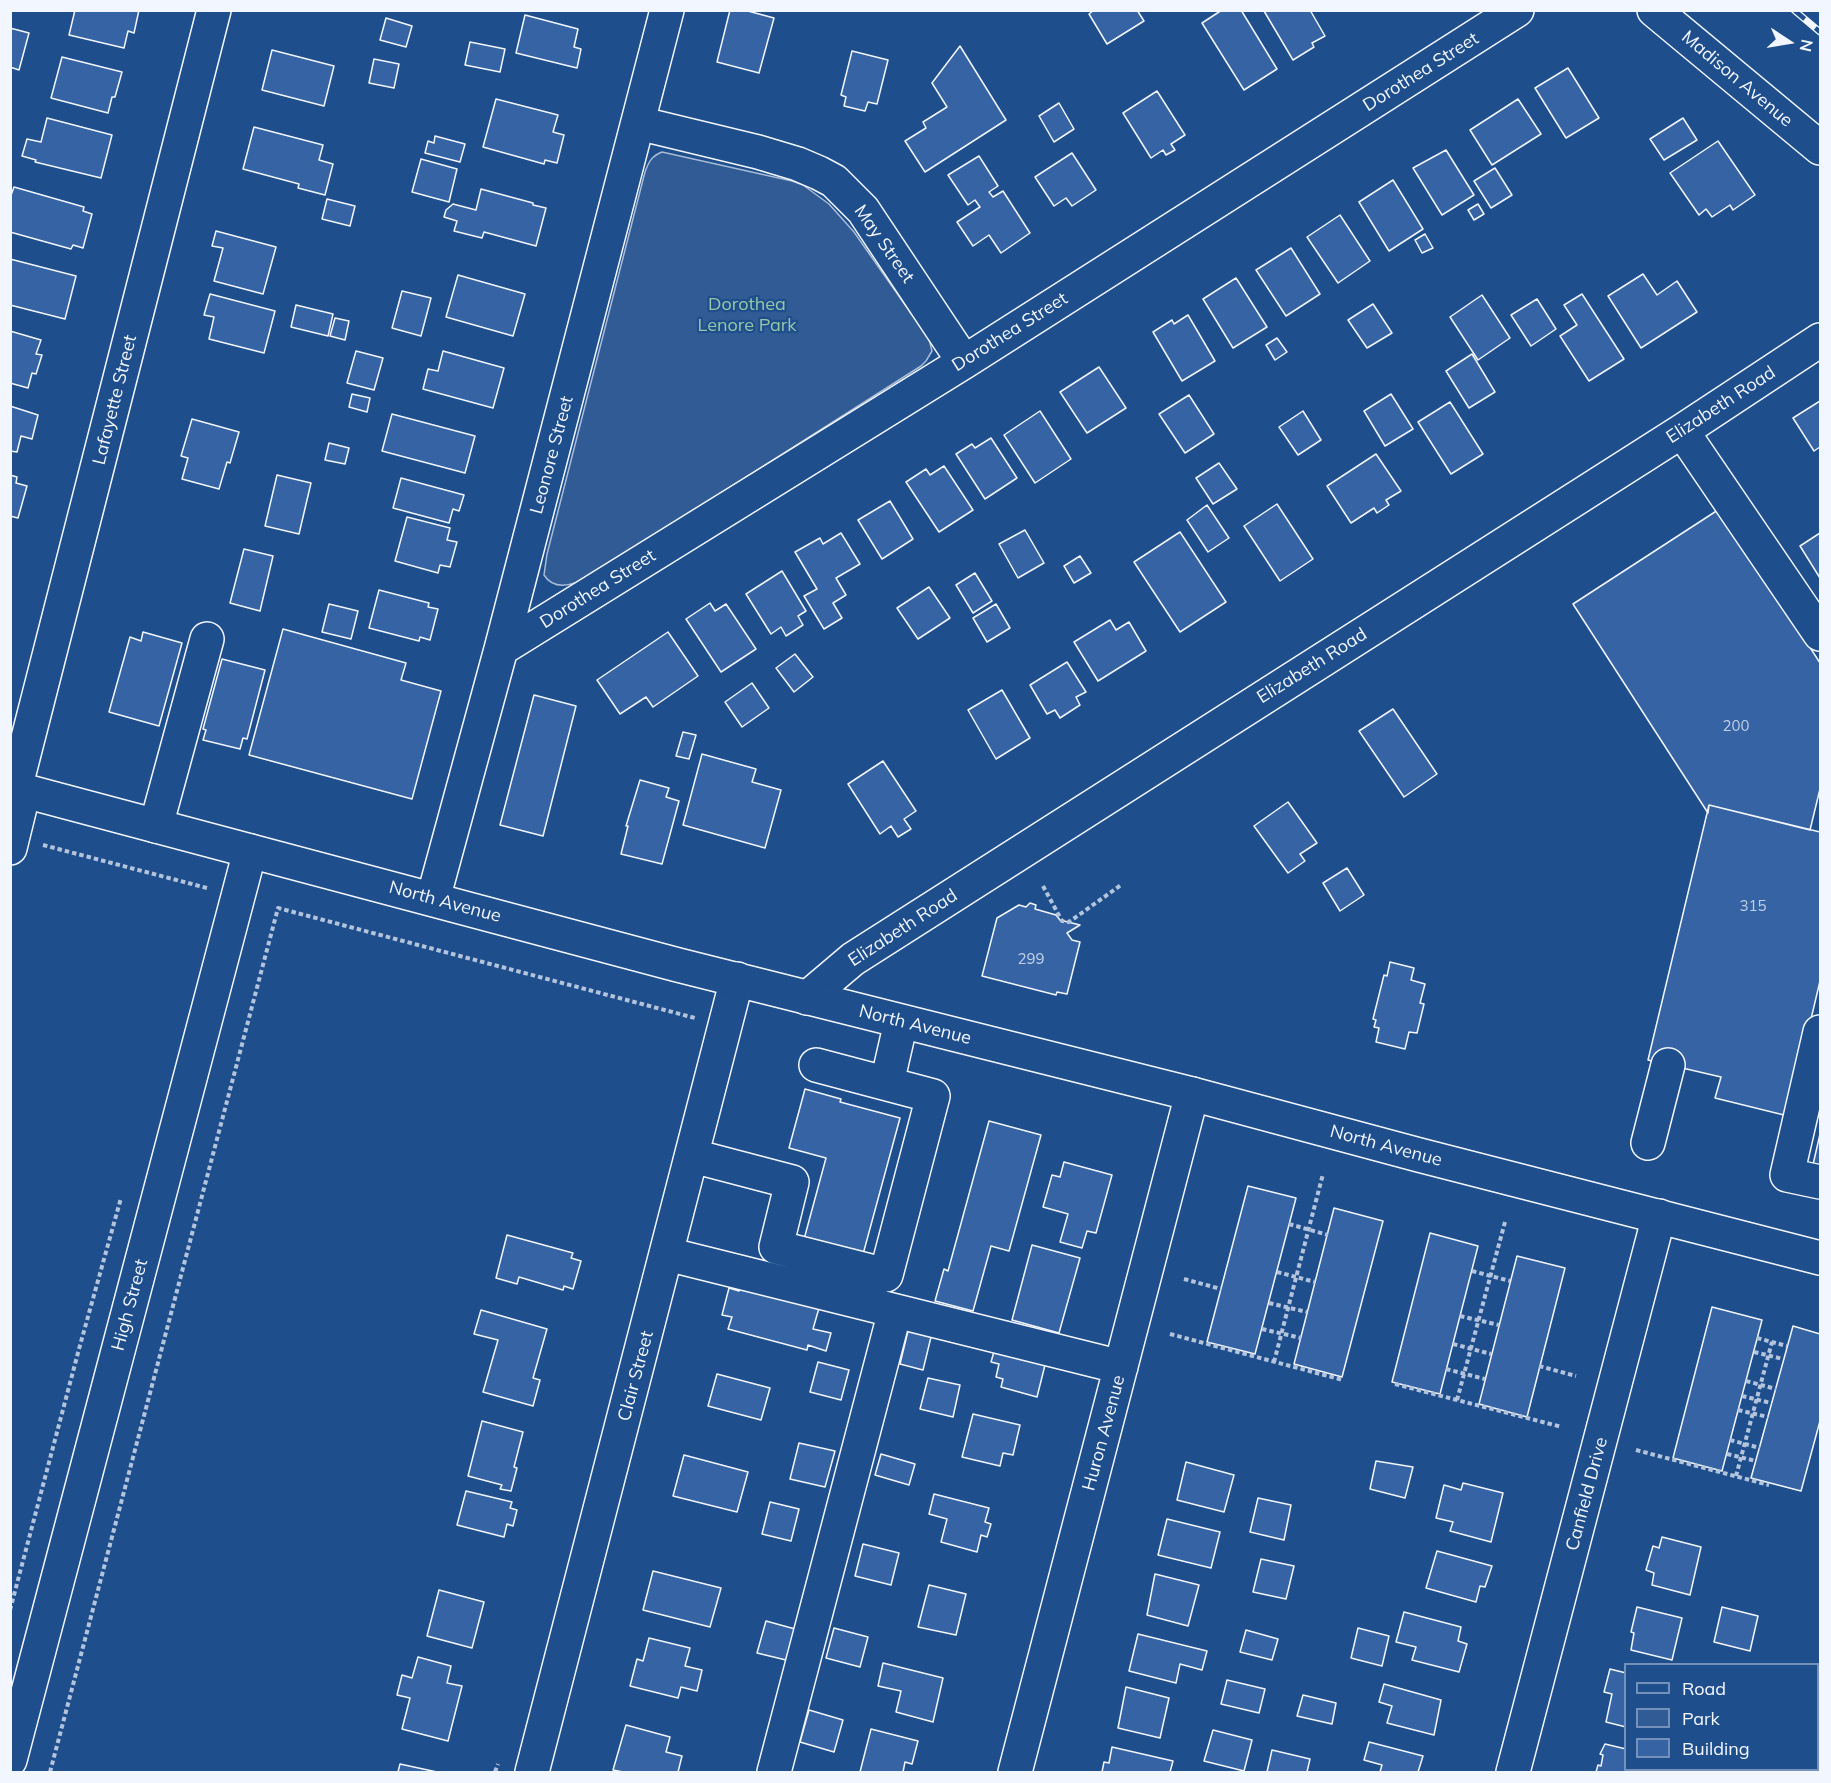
<!DOCTYPE html>
<style>
body{margin:0}
#map{position:relative;width:1831px;height:1783px;overflow:hidden;background:#1f4e8c;font-family:Mulish,sans-serif}
canvas{display:block}
.frame{position:absolute;inset:0;border:12px solid #f2f6ff;pointer-events:none}
.legend{position:absolute;left:1624px;top:1663px;width:195px;height:108px;box-sizing:border-box;background:#1f4e8c;border:2px solid #7391ba;margin:0;padding:8px 10px;list-style:none;font-size:18px;color:#f2f6ff}
.legend li{display:flex;align-items:center;gap:12px;height:30px}
.legend b{width:30px;border:2px solid #7391ba}
.north{position:absolute;left:1759px;top:12px;width:60px;height:60px;-webkit-text-stroke:4px #1f4e8c;paint-order:stroke;rotate:102deg;font-size:16px;font-weight:700;line-height:24px;text-align:center;color:#f2f6ff}
.north::after{content:'';display:block;margin:auto;width:21px;height:27px;background:#f2f6ff;clip-path:polygon(50% 0,100% 100%,50% 72%,0 100%)}
</style>
<div id="map">
<canvas width="1831" height="1783"></canvas>
<div class="frame"></div>
<ul class="legend">
<li><b style="height:8px;background:#1f4e8c"></b>Road</li>
<li><b style="height:16px;background:#305b95"></b>Park</li>
<li><b style="height:16px;background:#3563a3"></b>Building</li>
</ul>
<div class="north">N</div>
</div>
<script>
const ctx = document.querySelector('canvas').getContext('2d');
ctx.lineJoin = 'round';
function fillPath(path, color) { ctx.fillStyle = color; ctx.fill(path, 'evenodd'); }
function stroke(path, color, width, dash) { ctx.strokeStyle = color; ctx.lineWidth = width; ctx.lineCap = dash ? 'butt' : 'round'; ctx.setLineDash(dash || []); ctx.stroke(path); }
function write(font, color, halo, rows, align = 'center') {
  ctx.font = font + ' Mulish,sans-serif'; ctx.lineWidth = 4.5; ctx.setLineDash([]); ctx.textBaseline = 'middle'; ctx.strokeStyle = halo; ctx.fillStyle = color; for (const [text, x, y, turn = 0] of rows) {
    ctx.save(); ctx.translate(x, y); ctx.rotate((+turn || 0) * Math.PI / 180); ctx.textAlign = isNaN(turn) ? turn : align; if (halo) ctx.strokeText(text, 0, 0); ctx.fillText(text, 0, 0); ctx.restore();
  }
}
const green = new Path2D(`
 M662,152L792,181L803,185L829,204L854,232L929,339L932,351L926,361L921,366L594,574C579,583 556,594 544,575L547,554L645,172C649,161 652,156 662,152Z`);
fillPath(green, '#305b95');
stroke(green, '#a8bbd7', 1.5);
const building = new Path2D(`
 M75,10H139L134,33L128,31L124,48L69,35Z
 M730,10H744L774,18L759,73L717,62Z
 M1094,10H1137L1144,21L1107,44L1089,14Z
 M1222,10H1241L1277,69L1244,90L1202,23Z
 M1310,10L1325,36L1312,43L1314,47L1293,60L1264,11Z
 M525,15L578,29L574,47L581,49L577,68L516,53Z
 M386,18L412,26L406,47L380,40Z
 M10,28L29,33L19,70L10,67Z
 M470,42L505,49L500,72L465,65Z
 M960,46L1006,120L925,172L905,141L926,128L923,122L947,107L932,83Z
 M272,50L334,66L324,106L262,90Z
 M852,51L888,60L877,104L868,102L865,111L844,106L846,97L841,95Z
 M62,57L122,72L115,97H112L108,113L51,98Z
 M374,59L399,64L394,88L369,83Z
 M1568,68L1599,118L1566,138L1535,88Z
 M1157,91L1185,135L1171,144L1175,150L1166,155L1163,150L1151,158L1123,113Z
 M496,99L558,115L553,132L564,135L557,163L545,160L544,164L483,147Z
 M1518,99L1541,134L1492,165L1470,130Z
 M1059,103L1074,129L1054,142L1039,116Z
 M47,118L112,135L101,178L35,162L36,160L22,156L27,139L41,142Z
 M1683,118L1697,140L1664,160L1650,139Z
 M254,127L323,145L319,160L333,164L325,195L298,188L299,184L243,169Z
 M435,136L465,144L460,162L425,153L428,141L434,143Z
 M1718,141L1755,195L1733,210L1730,205L1712,217L1706,209L1699,215L1670,173Z
 M1446,150L1474,195L1442,215L1413,168Z
 M1072,153L1096,190L1072,206L1066,198L1054,206L1035,177Z
 M979,156L998,186L989,192L993,197L1003,191L1030,233L1001,253L989,235L973,246L957,222L980,207L975,200L968,205L948,175Z
 M421,159L457,169L449,202L412,192Z
 M1495,168L1512,195L1491,208L1474,181Z
 M1393,180L1423,229L1389,251L1359,202Z
 M14,187L84,207L83,211L92,214L83,248L73,245L71,249L10,232V198Z
 M481,189L533,203V205L546,208L536,246L484,232L482,238L454,231L457,221L444,217L446,210L453,204L476,210Z
 M327,199L355,206L350,226L322,219Z
 M1478,204L1484,214L1474,220L1468,210Z
 M1340,215L1370,261L1338,283L1307,237Z
 M216,231L276,247L263,294L214,281L223,248L212,246Z
 M1425,234L1433,248L1422,253L1415,240Z
 M1291,248L1320,294L1286,316L1256,270Z
 M10,259L76,276L65,319L10,305Z
 M1643,274L1657,295L1677,281L1697,312L1641,348L1608,296Z
 M458,275L525,294L513,336L446,317Z
 M1236,278L1267,327L1233,348L1203,299Z
 M402,291L431,298L421,336L392,328Z
 M210,294L275,311L264,353L209,339L214,317L204,315Z
 M1582,294L1624,359L1589,381L1560,336L1577,325L1564,305Z
 M1482,295L1510,338L1478,360L1450,317Z
 M1537,299L1556,329L1531,346L1511,315Z
 M1373,304L1392,333L1367,348L1348,320Z
 M296,305L333,314L328,336L291,327Z
 M1188,315L1215,361L1182,381L1153,332L1172,320L1174,324Z
 M335,318L349,321L345,340L330,336Z
 M10,331L41,340L36,354L42,355L36,374L32,373L28,388L10,383Z
 M1277,338L1287,352L1275,360L1266,345Z
 M356,351L383,358L374,390L347,383Z
 M443,351L504,368L493,408L423,389L428,369L438,371Z
 M1472,354L1495,392L1469,408L1446,371Z
 M1099,367L1126,408L1087,433L1060,392Z
 M352,394L370,398L367,412L349,407Z
 M1391,394L1413,429L1385,446L1364,411Z
 M1189,395L1214,434L1185,453L1159,414Z
 M1820,401V447L1814,451L1793,418Z
 M1450,402L1483,454L1451,474L1418,422Z
 M10,406L38,415L32,439L21,436L17,452L10,451Z
 M1040,411L1071,459L1035,483L1004,435Z
 M1303,411L1321,440L1298,455L1279,427Z
 M392,414L475,436L465,473L382,451Z
 M192,419L239,432L230,463L227,462L219,489L182,479L188,458L181,456Z
 M991,438L1017,478L985,499L956,454L972,444L975,448Z
 M329,443L349,448L345,464L325,460Z
 M1376,454L1401,491L1386,500L1389,505L1377,513L1374,508L1351,523L1327,486Z
 M1219,463L1237,489L1213,504L1196,478Z
 M944,466L973,510L939,532L906,482L926,469L930,475Z
 M10,475L17,477L16,483L27,486L18,518L10,516Z
 M277,475L311,483L299,534L265,526Z
 M401,478L464,495L459,511L453,509L449,523L393,508Z
 M890,501L913,539L882,559L858,520Z
 M1277,504L1313,559L1280,581L1244,526Z
 M1207,505L1229,538L1208,552L1187,520Z
 M1721,508L1820,663V789L1810,830L1709,805L1708,813L1573,604Z
 M407,517L450,528L447,540L457,542L450,567L440,565L438,573L395,561Z
 M1025,530L1044,563L1018,578L999,544Z
 M1180,532L1226,602L1180,632L1134,562Z
 M841,533L860,564L836,578L846,595L833,603L842,618L824,629L804,596L817,589L795,552L820,538L823,544Z
 M1820,533V578L1800,546Z
 M244,549L273,556L260,611L230,603Z
 M1080,556L1091,573L1074,583L1064,566Z
 M782,571L806,611L798,616L803,625L786,636L781,627L771,634L746,594Z
 M975,573L992,601L973,613L956,585Z
 M929,587L950,618L918,639L897,608Z
 M379,590L429,603L428,607L438,609L430,640L420,637L419,641L369,628Z
 M710,603L715,611L726,604L756,649L721,672L686,619Z
 M329,604L358,611L351,639L322,632Z
 M996,604L1010,628L987,642L973,618Z
 M1110,620L1116,630L1129,622L1146,651L1098,681L1074,642Z
 M283,629L406,663L401,680L441,691L412,799L249,755Z
 M143,632L182,643L159,726L109,712L130,637L141,641Z
 M668,632L698,676L653,707L646,697L620,714L597,680Z
 M795,654L813,677L794,692L776,668Z
 M222,659L265,670L247,739L243,738L240,749L203,740L206,730L203,729Z
 M1067,662L1086,692L1076,697L1080,705L1060,718L1055,710L1047,714L1030,685Z
 M752,683L769,708L742,727L725,702Z
 M1002,690L1030,738L996,759L968,710Z
 M534,695L576,706L543,836L500,825Z
 M1393,709L1437,774L1404,797L1359,731Z
 M683,732L696,735L689,759L676,756Z
 M702,754L756,769L752,782L781,790L765,848L683,825Z
 M883,761L916,811L904,819L911,829L898,837L891,826L880,834L848,784Z
 M640,780L669,788L666,797L679,801L662,864L621,854L628,826H626Z
 M1288,802L1317,843L1300,854L1305,861L1288,873L1254,826Z
 M1709,805L1820,832V981L1788,1116L1715,1098L1721,1077L1648,1060Z
 M1347,868L1364,895L1340,911L1323,883Z
 M1030,903L1036,905L1035,909L1056,915L1060,920L1080,925L1067,933L1072,940L1080,942L1067,994L1057,992L1056,995L982,976L997,918L1019,905L1026,907Z
 M1390,962L1414,968L1411,980L1425,984L1420,1003L1424,1004L1417,1033L1409,1032L1405,1049L1376,1042L1379,1028L1374,1027L1376,1020L1373,1019L1384,975L1387,976Z
 M805,1089L841,1099L840,1102L900,1118L862,1258L803,1243L826,1158L789,1148Z
 M989,1121L1041,1135L1009,1251L991,1246L973,1311L935,1301L944,1269L948,1271Z
 M1820,1134V1171L1812,1169Z
 M1064,1162L1112,1175L1096,1233L1087,1231L1082,1248L1060,1242L1068,1214L1043,1207L1052,1175L1060,1177Z
 M1248,1186L1296,1198L1255,1354L1207,1342Z
 M1334,1208L1383,1221L1342,1377L1294,1364Z
 M1430,1233L1478,1246L1440,1394L1392,1382Z
 M507,1235L573,1253L571,1258L581,1261L573,1289L564,1286L563,1290L519,1277L517,1284L496,1278Z
 M1032,1245L1080,1258L1059,1333L1012,1320Z
 M1517,1256L1565,1268L1527,1417L1479,1404Z
 M740,1287L819,1308L813,1329L831,1333L826,1351L808,1345L807,1350L728,1329L732,1317L722,1315L729,1288L739,1291Z
 M1712,1307L1762,1320L1722,1471L1673,1458Z
 M481,1310L547,1329L533,1378L540,1380L533,1406L483,1392L498,1340L474,1334Z
 M1793,1326L1820,1334V1421L1801,1491L1751,1478Z
 M908,1331L931,1337L923,1370L900,1364Z
 M995,1348L1046,1361L1037,1397L1001,1387L1003,1379L996,1377L999,1364L991,1362Z
 M818,1362L849,1370L841,1400L810,1392Z
 M717,1374L770,1388L761,1420L708,1406Z
 M928,1378L960,1385L953,1417L920,1409Z
 M973,1414L1020,1425L1013,1455L1003,1453L1000,1466L962,1457Z
 M482,1421L523,1432L514,1467L517,1468L511,1491L500,1489L502,1485L468,1476Z
 M799,1443L835,1451L825,1487L790,1479Z
 M881,1454L915,1464L909,1485L875,1475Z
 M684,1455L748,1472L737,1512L673,1496Z
 M1376,1461L1413,1467L1405,1498L1370,1489Z
 M1186,1462L1234,1475L1224,1512L1177,1500Z
 M1463,1483L1503,1493L1491,1542L1450,1531L1453,1522L1436,1518L1444,1485L1461,1490Z
 M466,1491L512,1502L510,1508L517,1510L513,1526L507,1524L504,1537L457,1525Z
 M934,1494L989,1508L985,1522L991,1524L987,1537L981,1535L977,1552L941,1542L947,1519L929,1514Z
 M1258,1498L1291,1505L1284,1540L1250,1532Z
 M770,1502L799,1509L791,1541L762,1534Z
 M1167,1519L1220,1532L1211,1568L1158,1555Z
 M1662,1537L1701,1547L1690,1595L1652,1585L1654,1573L1646,1570L1653,1546L1659,1548Z
 M863,1544L899,1553L891,1585L855,1576Z
 M1437,1551L1492,1566L1485,1587L1480,1586L1476,1602L1426,1588Z
 M1261,1559L1294,1566L1286,1599L1253,1592Z
 M653,1571L721,1588L710,1627L643,1610Z
 M1155,1574L1199,1585L1188,1626L1147,1615Z
 M929,1585L966,1594L956,1635L918,1627Z
 M439,1590L484,1602L472,1648L427,1636Z
 M1637,1607L1682,1618L1672,1660L1631,1650L1634,1633L1631,1632Z
 M1722,1607L1758,1616L1750,1651L1714,1642Z
 M1404,1612L1461,1627L1458,1641L1467,1644L1459,1672L1412,1660L1416,1647L1396,1642Z
 M766,1621L795,1629L786,1660L757,1653Z
 M834,1628L868,1637L860,1667L826,1658Z
 M1358,1628L1389,1636L1382,1666L1351,1658Z
 M1246,1630L1278,1639L1272,1660L1240,1652Z
 M1138,1634L1207,1651L1202,1670L1180,1664L1176,1683L1129,1671Z
 M649,1638L690,1648L685,1666L702,1670L697,1691L681,1687L678,1698L630,1686L637,1659L643,1661Z
 M418,1657L451,1666L447,1683L462,1686L448,1741L402,1729L410,1698L397,1695L402,1675L412,1678Z
 M883,1663L943,1678L933,1722L896,1712L901,1691L878,1686Z
 M1610,1669L1626,1673V1727L1606,1722L1612,1694L1604,1692Z
 M1227,1680L1265,1689L1259,1713L1221,1704Z
 M1384,1684L1441,1700L1434,1735L1387,1723L1392,1706L1379,1702Z
 M1126,1687L1169,1698L1160,1738L1118,1728Z
 M1303,1695L1336,1703L1332,1724L1297,1716Z
 M809,1710L843,1720L834,1752L800,1742Z
 M626,1725L670,1737L666,1752L682,1756L678,1772H623L613,1770Z
 M871,1729L918,1741L912,1764L905,1762L903,1772H860Z
 M1213,1730L1252,1740L1244,1771L1204,1761Z
 M1369,1742L1423,1756L1418,1772H1380L1382,1765L1364,1760Z
 M1605,1744L1626,1749V1770H1650L1649,1772H1596L1598,1765L1601,1766L1603,1755L1600,1754Z
 M1112,1747L1173,1761L1170,1772H1102L1104,1762L1109,1763Z
 M1272,1750L1310,1759L1307,1772H1267Z
 M400,1764L437,1772H398Z
 M1678,1770H1709V1772H1677Z`);
fillPath(building, '#3563a3');
stroke(building, '#f2f6ff', 1.5);
const minor = new Path2D(`
 M1654,10L1820,148
 M638,123L758,152L798,164L819,173L834,181L863,210L964,362
 M1682,431L1820,634
 M501,649L964,362L1517,10
 M15,789L214,10
 M156,826L207,639
 M10,848L24,791
 M433,899L501,649L667,10
 M807,998L853,959L1682,431L1820,340
 M1820,1032L1787,1175L1820,1182
 M887,1083L901,1022
 M1648,1143L1668,1065
 M693,1156L792,1182L776,1247L886,1275L933,1096L816,1065
 M667,1254L1121,1367
 M10,1760L250,851
 M532,1772L737,979
 M774,1772L895,1311
 M1015,1772L1192,1094
 M1513,1772L1659,1216`);
const major = new Path2D(`
 M10,787L678,965L1192,1094L1419,1155L1820,1258`);
stroke(minor, '#f2f6ff', 36);
stroke(major, '#f2f6ff', 36);
stroke(new Path2D(`
 M43,845L207,888
 M1043,886L1062,921L1069,922L1121,885
 M1289,1224L1328,1235
 M1472,1271L1510,1281
 M1277,1272L1315,1282
 M1184,1279L1221,1289
 M1269,1303L1307,1312
 M1460,1316L1499,1325
 M1262,1329L1301,1338
 M1170,1334L1343,1380
 M1757,1338L1787,1346
 M1453,1344L1491,1354
 M1754,1352L1783,1359
 M1274,1362L1323,1174
 M1539,1366L1576,1376
 M1446,1369L1485,1379
 M1746,1381L1776,1389
 M1395,1384L1562,1427
 M1742,1396L1771,1403
 M1457,1400L1505,1222
 M1738,1410L1768,1417
 M1730,1440L1760,1448
 M1636,1450L1769,1485
 M1727,1454L1756,1461
 M1736,1476L1772,1342
 M10,1610L79,1349L121,1198
 M50,1772L278,908L695,1018
 M495,1772L498,1764`), '#b3c4dc', 4, [4.5, 3]);
stroke(minor, '#1f4e8c', 33);
stroke(major, '#1f4e8c', 33);
const rail = new Path2D(`
 M1794,10L1820,32`);
stroke(rail, '#f2f6ff', 7);
stroke(rail, '#1f4e8c', 4.5, [14]);
write('15px', '#c3d1e8', null, [
 ["200",1736,726],
 ["315",1753,906],
 ["299",1031,959]
]);
write('18px', '#f2f6ff', '#1f4e8c', [
 ["Dorothea Street",1421,72,-32],
 ["Madison Avenue",1737,79,40],
 ["May Street",884,244,55],
 ["Dorothea Street",1010,332,-32],
 ["Lafayette Street",115,400,-76],
 ["Elizabeth Road",1721,405,-33],
 ["Leonore Street",552,455,-75],
 ["Dorothea Street",598,589,-32],
 ["Elizabeth Road",1312,666,-32],
 ["North Avenue",445,902,15],
 ["Elizabeth Road",903,928,-33],
 ["North Avenue",915,1025,14],
 ["North Avenue",1386,1146,15],
 ["High Street",130,1305,-75],
 ["Clair Street",636,1376,-75],
 ["Huron Avenue",1104,1433,-75],
 ["Canfield Drive",1587,1494,-75]
]);
write('18px', '#97c8a6', '#1f4e8c', [
 ["Dorothea",747,305],
 ["Lenore Park",747,326]
]);
</script>
